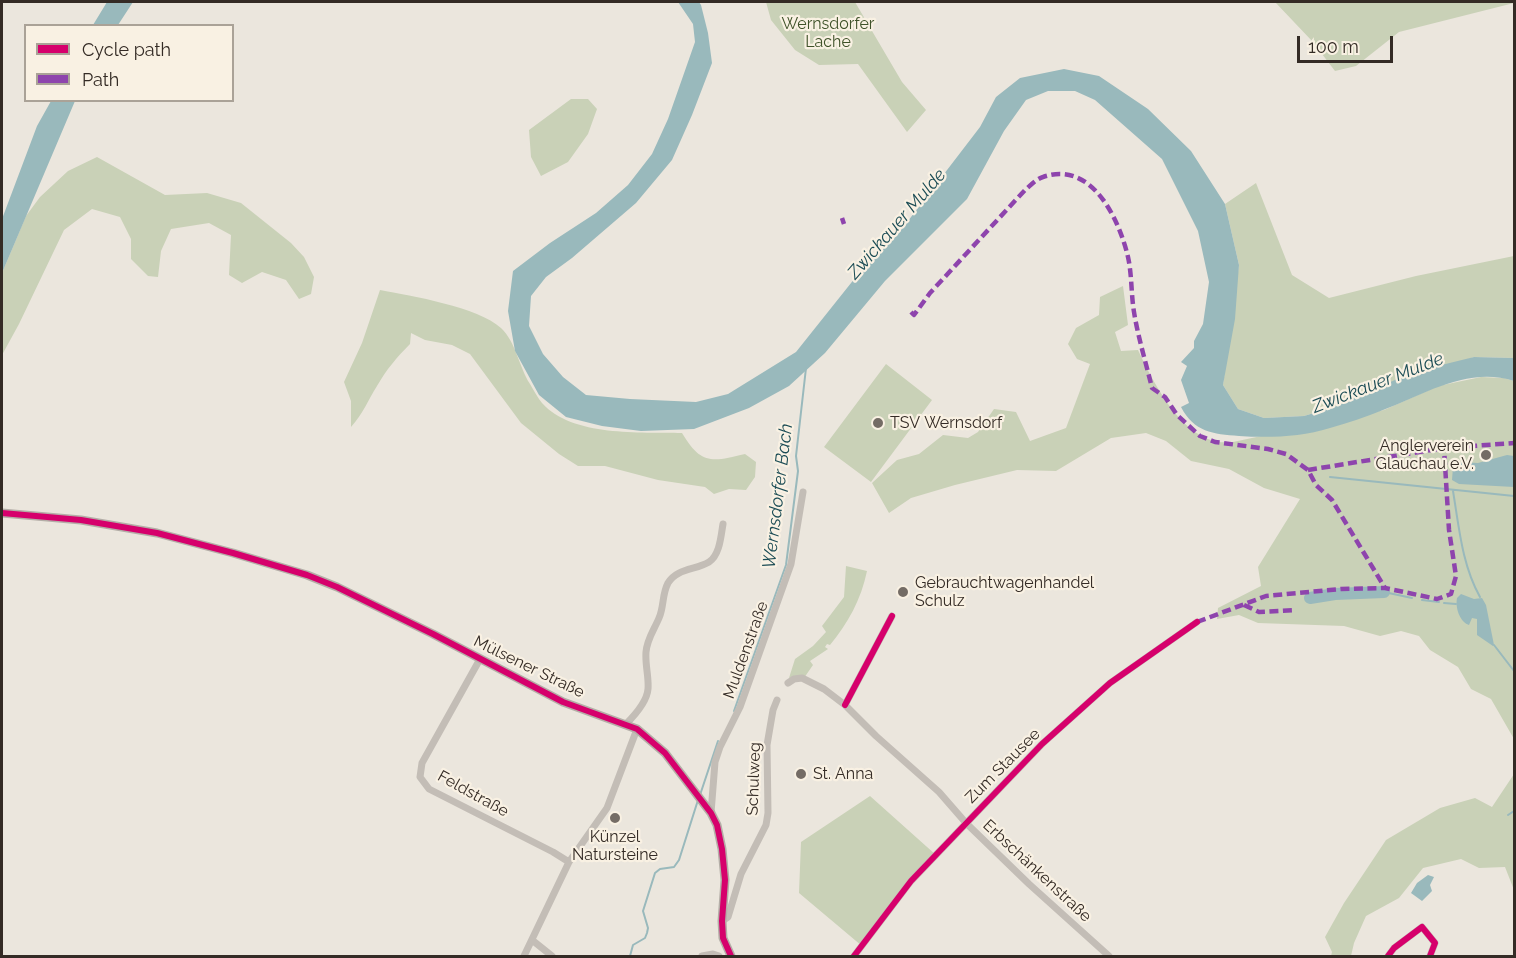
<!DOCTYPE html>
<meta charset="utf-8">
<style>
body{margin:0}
#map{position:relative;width:1516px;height:958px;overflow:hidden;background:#ebe6dd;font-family:Raleway,sans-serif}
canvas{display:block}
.frame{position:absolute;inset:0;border:3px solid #342b25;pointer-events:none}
.legend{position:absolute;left:24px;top:24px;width:210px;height:78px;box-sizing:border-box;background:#f9f1e3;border:2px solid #aaa297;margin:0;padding:8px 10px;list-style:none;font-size:18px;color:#342b25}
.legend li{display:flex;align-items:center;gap:12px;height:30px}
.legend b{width:30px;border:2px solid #aaa297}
.scale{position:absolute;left:1297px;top:36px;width:96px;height:27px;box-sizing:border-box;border:3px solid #342b25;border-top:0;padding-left:8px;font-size:18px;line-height:21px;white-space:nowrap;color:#342b25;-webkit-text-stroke:4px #f9f1e3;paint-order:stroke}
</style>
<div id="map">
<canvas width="1516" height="958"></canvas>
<div class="frame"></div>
<ul class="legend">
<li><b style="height:8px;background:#d6006c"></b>Cycle path</li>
<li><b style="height:8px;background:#8e44ad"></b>Path</li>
</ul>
<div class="scale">100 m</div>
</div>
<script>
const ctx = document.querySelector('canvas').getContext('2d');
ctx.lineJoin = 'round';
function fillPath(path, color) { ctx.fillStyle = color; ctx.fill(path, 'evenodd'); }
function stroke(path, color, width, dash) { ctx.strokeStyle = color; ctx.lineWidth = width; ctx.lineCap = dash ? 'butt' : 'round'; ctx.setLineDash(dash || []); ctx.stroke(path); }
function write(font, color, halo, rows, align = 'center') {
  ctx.font = font + ' Raleway,sans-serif'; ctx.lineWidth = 4.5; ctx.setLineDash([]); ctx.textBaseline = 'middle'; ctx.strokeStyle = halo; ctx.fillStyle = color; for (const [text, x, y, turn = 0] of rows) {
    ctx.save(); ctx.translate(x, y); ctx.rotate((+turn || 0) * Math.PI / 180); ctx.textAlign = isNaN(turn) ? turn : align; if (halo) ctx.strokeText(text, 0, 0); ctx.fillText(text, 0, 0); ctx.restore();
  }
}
fillPath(new Path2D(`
 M766,2H855L902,82L926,110L907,132L858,64L819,65L795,50L771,20Z
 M1275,2H1514V3L1399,32L1356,66L1335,71L1312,41Z
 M571,99H588L597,109L588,134L568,162L541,176L531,157L529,130Z
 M97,157L165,195L207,193L241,203L291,243L304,257L314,277L311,294L299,299L286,280L262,272L242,283L229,275L231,235L209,223L171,229L161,251L158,277L148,276L131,259V239L120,217L92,209L64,230L19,324L2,355V273L26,216L40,197L68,171Z
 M1256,183L1292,275L1329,298L1416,276L1514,256V358L1474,357L1334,407L1304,416L1264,418L1238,409L1223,385L1239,265L1225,204Z
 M1123,286L1128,325L1115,332L1121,351L1138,350C1152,380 1178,432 1214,441C1220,443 1227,442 1233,442L1384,410L1438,386L1481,377L1504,378L1514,381V739L1491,699L1471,689L1458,667L1430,650L1419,636L1401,631L1380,636L1344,626L1258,623L1239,615L1217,619L1218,608L1261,586L1258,567L1300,499L1264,488L1229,469L1191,461L1166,441L1146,433L1111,438L1056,471L1017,470L955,485L911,498L889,513L872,483L897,460L919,454L943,435L968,438L978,432L994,409L1016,412L1030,441L1066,428L1090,364L1077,359L1068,344L1076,328L1099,315L1100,297Z
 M380,290C412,296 478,307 501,328C516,342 519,367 530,384C534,391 538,398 542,403C572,437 641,432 682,433C701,465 712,462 745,454L756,462L755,477L746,490L729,489L714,494L705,487L658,480L605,466H578L559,454L521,423L470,354L452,345L425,340L411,333L410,344C397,357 386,370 377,386C368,400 363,414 351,427V401L344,382L362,343Z
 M886,364L932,400L871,482L824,447Z
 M846,566L867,571C861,600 848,623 830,645L827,644L825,647L828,649L810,661L813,665L804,678L797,676L789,678L795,659L813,646L826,632L822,626L844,597Z
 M1514,774V890L1505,867L1479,868L1461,859L1423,868L1399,898L1366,916L1354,943L1351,956H1331L1332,952L1325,937L1344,903L1386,840L1440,808L1475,798L1492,807Z
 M870,796L936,855L862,946L799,893L801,842Z`), '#c9d1b7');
fillPath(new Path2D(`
 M107,2H133L118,25H93Z
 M678,2H699L701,5L708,33L712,63L692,115L672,160L636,203L572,258L546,277L531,296L529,326L543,354L563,377L586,395L630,399L696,402L728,394L796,352L859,273L898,234L980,127L996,97L1020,78L1064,69L1099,76L1148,109L1191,151L1225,204L1239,265L1235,319L1223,385L1238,409L1264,418L1304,416L1334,407L1413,372L1474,357L1514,358V381C1468,366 1425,394 1383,410C1366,417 1348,423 1330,428C1301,437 1269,438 1239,436C1213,434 1194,432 1181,407L1189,403L1181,380L1187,366L1181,362L1194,348V341L1203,324L1209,282L1198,231L1162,159L1095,100L1075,91H1048L1026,100L1004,131L967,199L885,281L825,353L789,386L749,408L694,429L641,431L602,426L566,417L539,395L515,351L508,311L513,271L550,243L596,213L628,185L652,154L668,119L695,42L693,24Z
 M51,101H75L2,273V219L37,126Z
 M1507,455L1514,456V487L1459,484L1452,480L1453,467L1459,462L1478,463Z
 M1461,594L1474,599L1482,598L1486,605L1494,645L1493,646L1477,635V619L1472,618L1469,625C1460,622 1455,608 1457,598Z
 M1428,875L1434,877L1430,885L1432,891L1422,901L1411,893L1417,883Z`), '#99b9bc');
stroke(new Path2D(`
 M1330,477L1514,496
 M1453,491C1459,527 1462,565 1480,597
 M1384,592L1412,598
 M1422,600L1439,602
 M1444,603L1456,604
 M1494,645L1514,671
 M734,711L786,565L798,471L796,456L806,368
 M700,795L718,741
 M1508,815L1514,811
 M630,956L633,945L645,938L647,933L648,928L643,911L655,873L660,869L674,867L679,860L698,800`), '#99b9bc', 2);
stroke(new Path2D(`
 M1310,598L1335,594L1384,592`), '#99b9bc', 12);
stroke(new Path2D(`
 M480,659L422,763L420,777L429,789L553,852L569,862L524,956
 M788,683L794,679L802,678L824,689L845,705L876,736L939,792L966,823L1029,884L1109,956
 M845,705L892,616
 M626,724C635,715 647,702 648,689C649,677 645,665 646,652C647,639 654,630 659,618C664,607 662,594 668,583C677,568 696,570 709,562C720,555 721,535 723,524
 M711,813L715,762L720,747L740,707L791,564L803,492
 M569,862L607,808L637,729
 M722,921L728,917L741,874L766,825L768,813L767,745L773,710L777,700
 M532,940L552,956
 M702,956L713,954L719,956
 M854,956L911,881L1042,744L1110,683L1197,622
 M1388,956L1394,948L1422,927L1435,943L1430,956`), '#c3bdb6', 7);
stroke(new Path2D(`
 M2,513L81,520L157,533L233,553L307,575L337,587L433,634L563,702L637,729L665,753L711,813L717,825L722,849L725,880L722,921L723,938L731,956`), '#b4aea7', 9);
stroke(new Path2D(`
 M842,218L844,224
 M911,312L914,315L930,293L1025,190C1030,186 1036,179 1043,177C1092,160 1119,219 1128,257C1132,275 1131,294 1134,312C1138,337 1146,363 1152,388L1165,397L1177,415L1200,436L1215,442L1268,449L1286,454L1308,470L1316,485L1332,500L1385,588
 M1308,470L1444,448L1514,443
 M1244,605L1259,612L1296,610
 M1197,622L1266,596L1341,589L1385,588L1437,599L1451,594L1456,576L1449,530L1444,448`), '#8e44ad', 4.5, [9, 4.5]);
stroke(new Path2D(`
 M2,513L81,520L157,533L233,553L307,575L337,587L433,634L563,702L637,729L665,753L711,813L717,825L722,849L725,880L722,921L723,938L731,956
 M845,705L892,616
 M854,956L911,881L1042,744L1110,683L1197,622
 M1388,956L1394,948L1422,927L1435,943L1430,956`), '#d6006c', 6);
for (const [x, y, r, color] of [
 [878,423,6,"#746c65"],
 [1486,455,6,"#746c65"],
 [903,592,6,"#746c65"],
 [801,774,6,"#746c65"],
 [615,818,6,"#746c65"]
]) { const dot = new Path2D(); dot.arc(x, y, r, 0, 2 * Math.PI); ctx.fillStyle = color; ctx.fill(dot); stroke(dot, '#f9f1e3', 2); }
write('16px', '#3f5229', '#f9f1e3', [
 ["Wernsdorfer",828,24],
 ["Lache",828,42]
]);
write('16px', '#342b25', '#f9f1e3', [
 ["TSV Wernsdorf",890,423],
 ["Anglerverein",1474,446,"right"],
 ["Glauchau e.V.",1474,464,"right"],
 ["Gebrauchtwagenhandel",915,583],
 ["Schulz",915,601],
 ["St. Anna",813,774],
 ["Künzel",615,837,"center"],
 ["Natursteine",615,855,"center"]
], 'left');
write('16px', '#342b25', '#f9f1e3', [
 ["Muldenstraße",746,650,-70],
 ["Mülsener Straße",529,667,26],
 ["Zum Stausee",1003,766,-45],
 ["Schulweg",754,779,-88],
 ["Feldstraße",473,794,29],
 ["Erbschänkenstraße",1037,871,43]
]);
write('italic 18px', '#1b4c55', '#f9f1e3', [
 ["Zwickauer Mulde",897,224,-49],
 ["Zwickauer Mulde",1378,383,-21],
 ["Wernsdorfer Bach",778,496,-83]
]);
</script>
